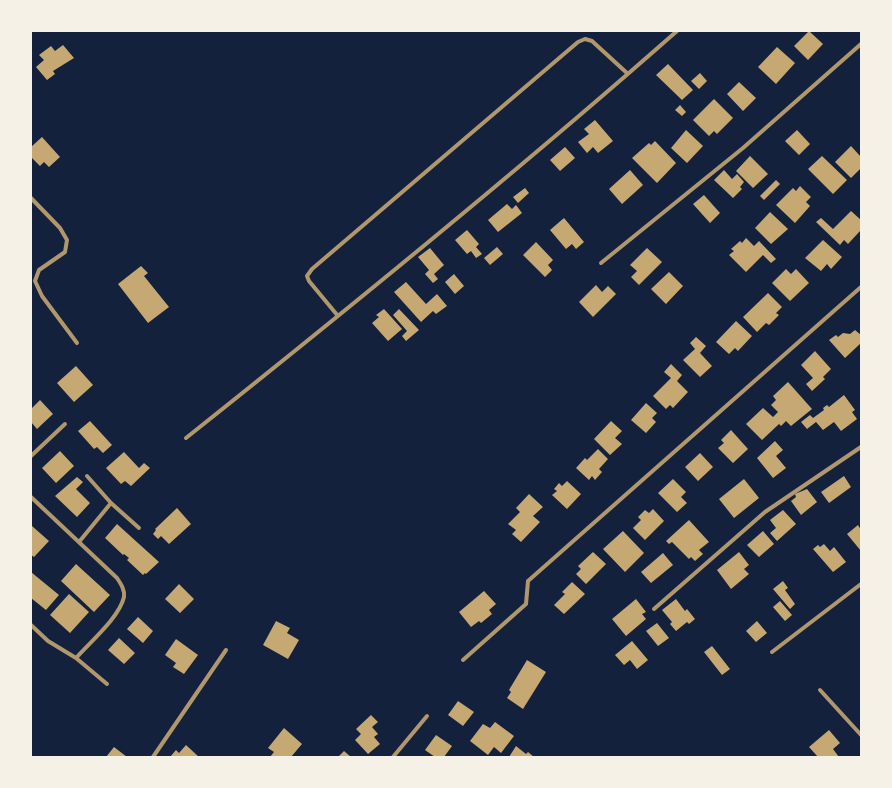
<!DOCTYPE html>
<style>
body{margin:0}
#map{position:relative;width:892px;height:788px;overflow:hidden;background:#14213d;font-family:"Source Sans 3",sans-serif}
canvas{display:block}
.frame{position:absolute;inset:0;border:32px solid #f6f1e7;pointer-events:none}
</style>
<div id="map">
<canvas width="892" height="788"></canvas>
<div class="frame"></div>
</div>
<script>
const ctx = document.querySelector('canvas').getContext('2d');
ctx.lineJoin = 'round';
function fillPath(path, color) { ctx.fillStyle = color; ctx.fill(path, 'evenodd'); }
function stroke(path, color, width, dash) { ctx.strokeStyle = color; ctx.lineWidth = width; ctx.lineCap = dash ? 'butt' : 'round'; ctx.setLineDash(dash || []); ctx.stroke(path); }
fillPath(new Path2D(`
 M809,31L823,44L808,60L794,46Z
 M63,45L74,58L53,71L55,74L47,80L36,67L44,60L39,55L51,46L55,51Z
 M777,47L795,63L776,84L758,67Z
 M668,64L693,90L682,100L656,75Z
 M700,73L707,81L699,89L691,81Z
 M739,82L756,98L743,111L727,94Z
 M714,99L733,118L717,134L714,131L709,136L693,120Z
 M680,105L686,112L682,116L675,110Z
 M595,120L613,141L598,153L593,147L587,153L578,142L589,134L584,129Z
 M686,130L703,146L687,163L671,148Z
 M797,130L810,144L799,155L785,141Z
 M42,137L60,157L49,167L44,162L40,166L31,157V147Z
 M655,141L676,163L657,183L632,158L649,143L651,145Z
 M851,146L861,157V168L851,178L835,162Z
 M565,147L575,158L560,171L550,160Z
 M750,156L768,174L753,188L736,171Z
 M822,156L847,180L833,194L808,169Z
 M630,170L643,185L622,204L609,189Z
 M724,170L732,179L737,174L744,182L740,187L742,189L733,198L714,180Z
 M776,180L780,184L764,200L760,196Z
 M800,186L811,197L806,202L810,206L795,223L776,205L793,188L796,191Z
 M525,188L529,193L518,203L513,197Z
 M704,195L720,213L710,223L693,204Z
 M507,204L512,209L516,205L522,213L498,232L488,220Z
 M851,211L861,220V230L848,244L844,240L840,245L816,222L821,218L833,229Z
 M770,212L788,229L771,244L755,228Z
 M564,218L584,242L576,249L572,244L566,249L550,230Z
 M467,230L479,244L476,247L482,254L476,258L471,251L467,254L455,240Z
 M746,238L754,246L759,241L776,259L771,263L763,255L746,272L729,255L734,251L731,249L740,241L742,243Z
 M823,240L842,257L831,269L827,264L821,271L805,258Z
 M536,242L553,260L548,265L552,270L545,277L523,255Z
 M497,247L503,254L490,265L484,258Z
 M430,248L444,265L434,274L438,279L433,283L425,274L429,270L418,257Z
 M647,248L662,262L639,285L631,277L637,271L630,265Z
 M141,266L148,273L144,276L169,307L148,323L118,284Z
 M786,269L791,274L796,269L809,283L790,301L772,283Z
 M669,272L683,286L666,304L651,289Z
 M454,274L464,286L455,294L445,282Z
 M406,282L426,304L437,294L447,306L436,314L433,311L421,322L394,292Z
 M596,285L602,292L608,286L616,294L593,317L579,302Z
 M768,293L782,307L776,313L779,315L769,325L766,323L757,332L743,317Z
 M384,309L402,329L388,341L372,323L379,317L376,315Z
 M399,309L419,330L406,341L402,336L407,331L393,315Z
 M736,321L752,336L738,351L735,348L729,354L716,342Z
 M855,330L861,335V343L845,358L829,340L836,335L838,337L843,333L850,334Z
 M696,337L706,346L700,353L712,366L700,377L683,360L695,349L690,343Z
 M815,351L831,369L823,377L825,379L812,391L806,384L813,378L801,365Z
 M671,364L682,375L677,381L688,392L673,408L670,405L666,409L653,396L671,378L664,372Z
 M76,366L93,385L74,402L57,383Z
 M788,382L812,409L791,426L786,421L781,426L779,424L762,440L746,424L763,408L773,417L778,412L771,405L776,400L773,396Z
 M844,395L855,410L852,412L857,419L841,431L834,422L823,430L816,422L807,429L801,422L810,415L813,418L824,410L823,408L827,405L829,407Z
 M40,400L53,414L37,429L31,422V409Z
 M646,403L657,413L652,418L656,422L646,433L631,420Z
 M90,421L112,445L103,453L97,447L94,449L78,431Z
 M611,421L622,431L615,438L622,444L610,455L594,439Z
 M731,430L748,449L733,463L718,448L724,443L721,440Z
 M775,441L783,450L776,456L786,468L773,478L757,458Z
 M598,449L608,459L599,469L602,472L595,480L592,476L589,480L576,468L585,458L587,460Z
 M60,451L74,466L56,483L42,468Z
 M124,452L139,468L144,463L150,468L131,486L125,481L121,484L106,468Z
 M700,453L713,467L698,481L685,467Z
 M844,476L851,487L829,503L821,492Z
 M77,477L83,482L76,489L90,503L77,517L55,496Z
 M673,479L686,492L681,497L687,503L677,512L658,493Z
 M744,479L759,498L734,518L719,499Z
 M567,481L581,494L567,509L552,495L557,491L554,489L559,483L562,486Z
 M807,489L817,502L801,515L791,501L796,497L795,494Z
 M529,494L543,507L533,516L540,522L521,542L512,534L516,530L508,524L520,512L516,508Z
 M177,508L191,524L169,544L161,536L158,539L153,534L156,530L155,529Z
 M653,509L664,521L645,540L633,528L641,520L638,517L645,510L649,513Z
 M783,510L796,524L777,541L770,533L776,528L770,520Z
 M689,520L709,542L699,550L703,554L695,561L691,557L689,559L672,542L669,544L666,541Z
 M117,524L159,562L146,574L145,573L143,575L127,560L129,558L124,554L123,555L105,538Z
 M858,525L861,530V551L847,534Z
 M32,526L49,541L34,557L31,555Z
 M623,531L644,553L625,572L603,549Z
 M763,531L774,544L759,557L747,545Z
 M824,544L830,551L834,547L846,562L833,572L813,549L818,545L820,547Z
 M593,552L606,564L586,584L576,574L581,569L578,566Z
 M739,552L749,565L744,569L749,574L731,589L717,570Z
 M663,553L673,565L651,583L641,572Z
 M76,564L110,595L94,612L61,581Z
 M31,572L59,595L46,610L31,598Z
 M783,581L788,588L785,590L795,604L790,609L773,589Z
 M572,582L585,594L564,614L554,605L565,594L562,592Z
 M179,584L194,599L180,613L165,599Z
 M484,591L496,604L489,610L492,614L481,623L479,621L471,627L459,612Z
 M69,594L89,612L70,633L50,615Z
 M636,599L646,612L642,614L646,619L626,636L612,619Z
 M676,599L685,611L687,609L695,619L689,624L687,622L676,631L670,624L672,622L662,610Z
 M780,601L792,615L785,621L773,607Z
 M138,617L153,631L143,643L127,629Z
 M276,621L290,628L287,633L299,640L288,659L263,645Z
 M757,621L767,633L756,642L746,631Z
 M657,623L669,638L658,646L646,631Z
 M119,638L135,653L124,664L108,650Z
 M176,639L198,655L184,674L173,667L176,663L165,655Z
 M632,641L648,660L637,669L630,660L624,665L615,655Z
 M712,646L730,669L722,675L704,652Z
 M527,660L546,672L523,709L507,698L511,692L509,690Z
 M458,701L474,712L463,726L448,715Z
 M371,715L378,722L372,727L378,734L374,737L380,744L368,754L355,740L361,734L356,729Z
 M495,722L514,736L501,753L494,747L488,755L470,741L483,724L490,728Z
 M284,728L302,744L291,757H270L274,752L268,748Z
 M829,730L840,743L833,749L839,757H818L809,747Z
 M436,735L452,746L444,757H435L425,750Z
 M186,745L199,757H170L176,750L179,753Z
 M516,746L526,754L528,752L534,757H509Z
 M114,747L127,757H106Z
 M344,751L351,757H338Z`), '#c6a872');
stroke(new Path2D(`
 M31,198L60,228L67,240L65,252L39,270L35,281L42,296L77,343
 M601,263L743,148L861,44
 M338,316L309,281L307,276L312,269L578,42L585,39L592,41L628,74
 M186,438C352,306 517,172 677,31
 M31,456L65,424
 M87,476L111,503L139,528
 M31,497L117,578C121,584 125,590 124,597C119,618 90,642 76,658
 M79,542L111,503
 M654,609L765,512L861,447
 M31,625L48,641L76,658L107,684
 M772,652L861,584
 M463,660L526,604L528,581L861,287
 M820,690L861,735
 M153,757L226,650
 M393,757L427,716`), '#b1986c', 4);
</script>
